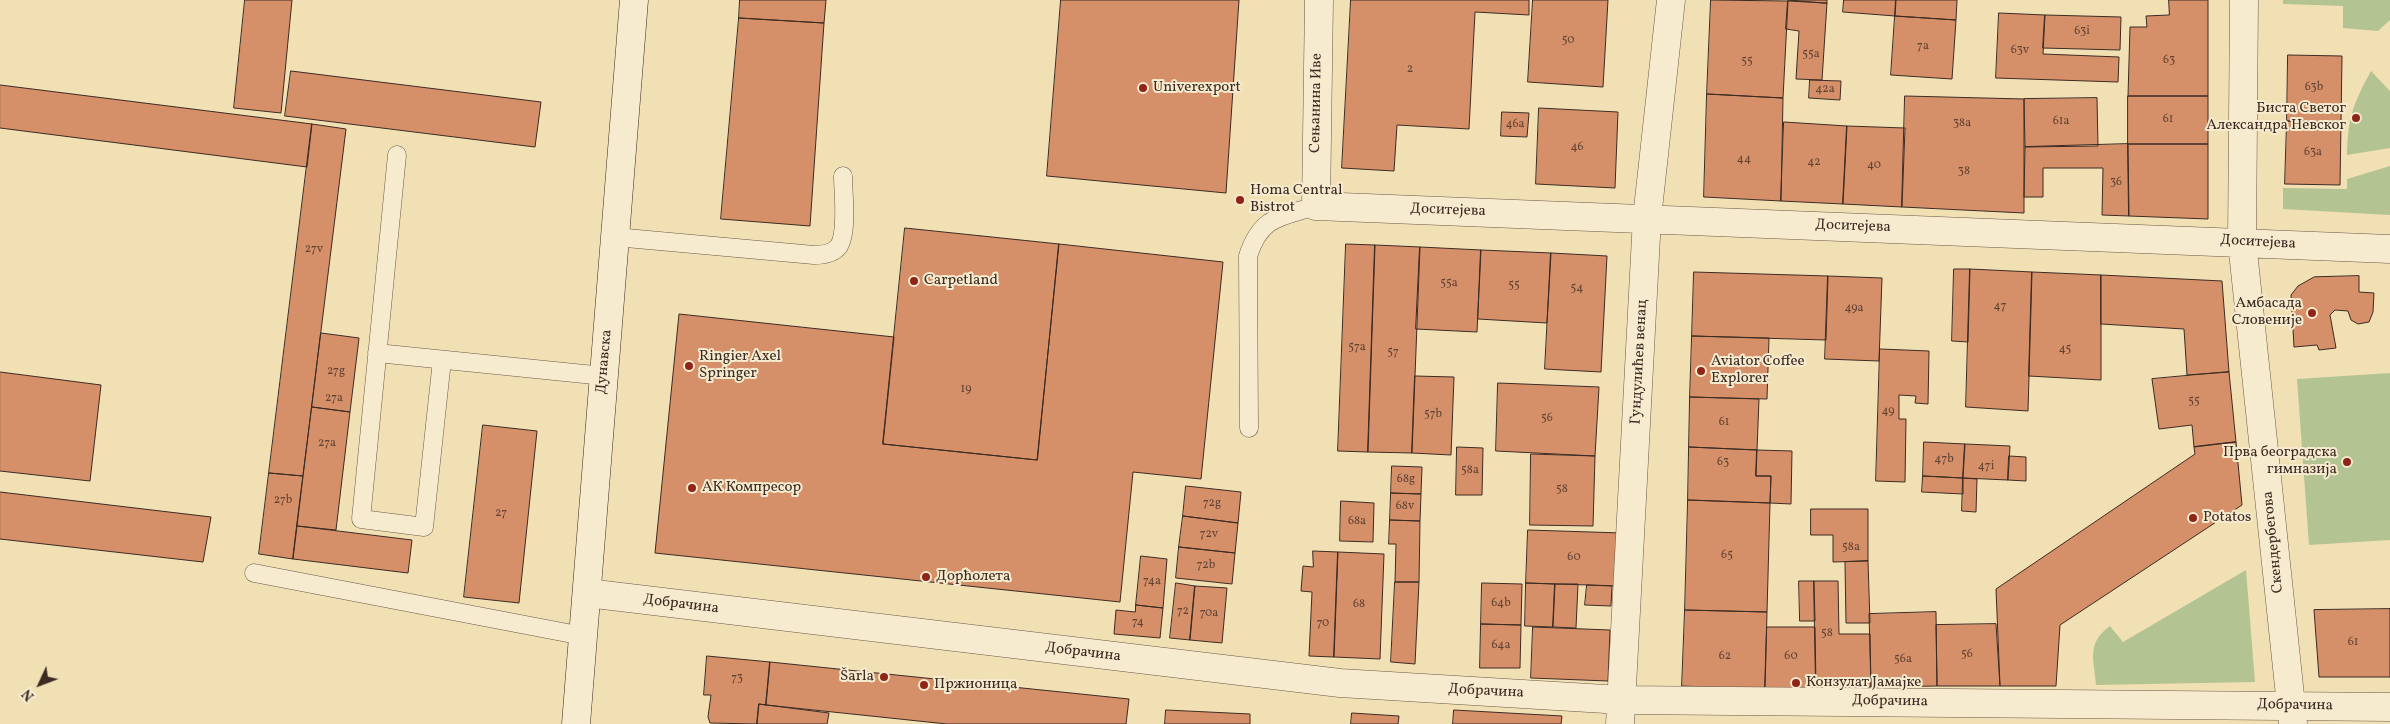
<!DOCTYPE html>
<meta charset="utf-8">
<style>
body{margin:0}
#map{position:relative;width:2390px;height:724px;overflow:hidden;background:#f2e0b5;font-family:Vollkorn,serif}
canvas{display:block}
.north{position:absolute;left:15px;top:659px;width:50px;height:50px;-webkit-text-stroke:4px #f7ebcf;paint-order:stroke;rotate:227deg;font-size:14px;font-weight:700;line-height:20px;text-align:center;color:#3c2b23}
.north::after{content:'';display:block;margin:auto;width:18px;height:22px;background:#3c2b23;clip-path:polygon(50% 0,100% 100%,50% 72%,0 100%)}
</style>
<div id="map">
<canvas width="2390" height="724"></canvas>
<div class="north">N</div>
</div>
<script>
const ctx = document.querySelector('canvas').getContext('2d');
ctx.lineJoin = 'round';
function fillPath(path, color) { ctx.fillStyle = color; ctx.fill(path, 'evenodd'); }
function stroke(path, color, width, dash) { ctx.strokeStyle = color; ctx.lineWidth = width; ctx.lineCap = dash ? 'butt' : 'round'; ctx.setLineDash(dash || []); ctx.stroke(path); }
function write(font, color, halo, rows, align = 'center') {
  ctx.font = font + ' Vollkorn,serif'; ctx.lineWidth = 4; ctx.setLineDash([]); ctx.textBaseline = 'middle'; ctx.strokeStyle = halo; ctx.fillStyle = color; for (const [text, x, y, turn = 0] of rows) {
    ctx.save(); ctx.translate(x, y); ctx.rotate((+turn || 0) * Math.PI / 180); ctx.textAlign = isNaN(turn) ? turn : align; if (halo) ctx.strokeText(text, 0, 0); ctx.fillText(text, 0, 0); ctx.restore();
  }
}
fillPath(new Path2D(`
 M2283,0H2390V20L2378,31L2343,28V6L2283,4Z
 M2371,71L2390,91V148L2347,155C2348,117 2353,104 2371,71Z
 M2390,166V215L2283,209V188L2347,189V179Z
 M2390,373V540L2309,545L2297,379Z
 M2246,570L2255,682L2096,685C2094,658 2086,644 2110,626L2123,642Z`), '#b4c392');
const building = new Path2D(`
 M245,0H292L281,113L234,108Z
 M740,0H826L824,23L739,18Z
 M1061,0H1239L1226,193L1047,176Z
 M1351,0H1529V15L1475,12L1469,129L1397,125L1394,171L1342,168Z
 M1533,0H1608L1603,87L1528,82Z
 M1711,0L1788,1L1783,98L1707,94Z
 M1788,0H1827V3Z
 M1844,0H1896L1895,16L1843,12Z
 M1896,0H1957L1956,20L1895,16Z
 M2169,0H2208V96H2128L2130,27H2147L2146,16L2169,15Z
 M1788,1L1827,3L1822,80L1796,79L1799,31L1786,29Z
 M1999,13L2045,15L2043,54L2119,57L2118,82L1996,78Z
 M2045,15L2121,17L2120,50L2043,48Z
 M1895,16L1956,20L1952,79L1891,75Z
 M739,18L824,23L810,226L721,219Z
 M2288,55L2342,56L2341,122L2287,121Z
 M291,71L541,102L535,147L285,116Z
 M1810,80L1841,81L1840,100L1809,98Z
 M0,85L312,124L307,167L0,128Z
 M1707,94L1783,98L1781,201L1704,197Z
 M1905,96L2024,99V213L1902,207Z
 M2128,96H2208V144H2128Z
 M2097,98L2098,146L2025,147L2024,99Z
 M1539,108L1618,112L1615,188L1536,184Z
 M1502,112L1529,113L1527,137L1501,136Z
 M2287,121L2341,122L2340,185L2285,184Z
 M1784,122L1847,126L1843,204L1781,201Z
 M312,124L346,129L303,476L269,473Z
 M1847,126L1905,128L1902,207L1843,204Z
 M2128,144H2208V219L2129,216Z
 M2128,144L2129,216L2102,215L2103,168H2043V197H2024L2025,147Z
 M905,228L1059,244L1037,460L883,444Z
 M1059,244L1223,262L1201,479L1133,472L1120,602L655,553L679,314L894,337L883,444L1037,460Z
 M1346,244L1375,245L1368,452L1338,451Z
 M1375,245L1420,247L1412,453L1368,452Z
 M1420,247L1481,250L1477,332L1416,329Z
 M1481,250L1551,253L1547,323L1478,319Z
 M1551,253L1607,256L1601,372L1545,369Z
 M1954,269H1970L1968,342L1952,341Z
 M1970,269L2032,272L2028,411L1966,407Z
 M1694,272L1828,276L1826,340L1692,336Z
 M2032,272L2101,275V380L2029,376Z
 M2101,275L2222,281L2229,372L2187,375L2184,329L2101,324Z
 M1828,276L1882,278L1879,361L1825,359Z
 M2359,276V292L2374,293L2373,312L2369,322L2358,324L2351,320L2348,311L2335,310L2330,315L2336,348L2319,350L2317,345L2294,347L2291,295L2298,286L2314,277Z
 M321,333L359,338L350,412L312,407Z
 M1692,336L1769,338L1767,399L1690,397Z
 M1880,349L1929,351L1928,404L1915,403L1916,396L1899,395V419H1906L1905,482L1876,481Z
 M0,372L101,385L90,481L0,471Z
 M2229,372L2236,442L2194,447L2192,425L2159,429L2152,379Z
 M1415,376L1454,377L1451,455L1412,453Z
 M1498,383L1599,387L1595,456L1496,451Z
 M1690,397L1759,399L1757,450L1689,447Z
 M312,407L350,412L336,530L297,526Z
 M483,425L537,431L519,603L464,597Z
 M1924,442L1965,444L1963,478L1923,476Z
 M2236,442L2242,505L2060,625L2056,686H2000L1996,589L2195,454L2194,447Z
 M1965,444L2010,446L2008,480L1963,478Z
 M1457,447L1483,448L1482,495H1456Z
 M1689,447L1757,450L1756,476H1771L1770,503L1688,500Z
 M1757,450L1792,451L1791,504L1770,503L1771,476H1756Z
 M1531,454L1595,456L1593,526L1530,525Z
 M2009,456L2026,457V481L2008,480Z
 M1392,466L1422,467L1421,494L1391,493Z
 M269,473L303,476L293,559L259,554Z
 M1923,476L1963,478V494L1922,492Z
 M1963,478L1977,479L1976,512L1962,511Z
 M1186,486L1241,492L1238,523L1183,516Z
 M0,492L211,517L203,562L0,539Z
 M1391,493L1421,494L1420,521L1390,520Z
 M1688,500L1770,503L1767,612L1685,610Z
 M1341,501L1374,503L1373,542L1340,541Z
 M1811,509H1868V561L1833,562V535H1811Z
 M1183,516L1238,523L1235,553L1179,547Z
 M1390,520L1420,521L1419,582H1395L1396,544H1389Z
 M297,526L412,540L408,573L293,559Z
 M1528,530L1622,533L1620,586L1526,583Z
 M1179,547L1235,553L1232,584L1176,578Z
 M1313,551L1338,552L1334,657L1309,656L1312,592L1301,591L1303,566L1313,567Z
 M1338,552L1384,554L1380,659L1334,657Z
 M1141,556L1167,559L1163,608L1136,605Z
 M1868,561L1870,623H1846L1845,562Z
 M1799,581H1814L1815,621H1800Z
 M1814,581H1838L1839,634H1870L1871,687L1816,688Z
 M1395,582H1419L1415,664L1391,662Z
 M1176,583L1195,586L1190,640L1170,638Z
 M1482,583L1522,584L1521,625L1481,624Z
 M1526,583L1555,584L1553,627L1525,626Z
 M1555,584H1578L1576,628L1553,627Z
 M1587,585L1612,586L1611,606L1585,605Z
 M1195,586L1227,588L1222,643L1190,640Z
 M1136,605L1163,608L1160,638L1114,634L1116,610L1135,612Z
 M2390,609V677H2319L2314,610Z
 M1685,610L1767,612L1765,689L1682,686Z
 M1936,612L1937,686L1871,687L1869,614Z
 M1481,624L1521,625L1520,668H1480Z
 M1996,624L2000,686H1937L1936,625Z
 M1533,627L1610,630L1608,681L1531,678Z
 M1767,627H1815L1816,688L1765,689Z
 M707,656L770,662L766,705L759,704L757,724L710,723L708,717L711,695H704Z
 M770,662L1129,699L1126,724H947L766,705Z
 M759,704L829,713L827,724H757Z
 M1166,710L1250,714V724H1165Z
 M1454,710L1562,716L1561,724H1453Z
 M1352,713L1399,716L1398,724H1351Z`);
fillPath(building, '#d69069');
stroke(building, '#3c2b23', 1);
const lane = new Path2D(`
 M397,155L361,519L424,527L442,360
 M615,237L814,255C823,255 833,254 839,246C848,231 843,193 843,176
 M377,353L604,376
 M1249,428L1248,256C1261,216 1280,217 1316,206
 M254,573L583,636`);
const street = new Path2D(`
 M1319,0L1316,206L2390,249
 M2244,0L2242,242L2293,724
 M587,593L1340,683L1622,700L2390,707
 M1620,724L1647,218L1671,0`);
const secondary = new Path2D(`
 M576,724L634,0`);
stroke(lane, '#6a5848', 19);
stroke(street, '#6a5848', 29);
stroke(secondary, '#3c2b23', 29);
stroke(lane, '#f7ebcf', 18);
stroke(street, '#f7ebcf', 28);
stroke(secondary, '#f7ebcf', 28);
for (const [x, y, r, color] of [
 [1143,88,5,"#8f2418"],
 [2356,118,5,"#8f2418"],
 [1240,200,5,"#8f2418"],
 [914,281,5,"#8f2418"],
 [2312,313,5,"#8f2418"],
 [689,366,5,"#8f2418"],
 [1701,371,5,"#8f2418"],
 [2347,462,5,"#8f2418"],
 [692,488,5,"#8f2418"],
 [2193,518,5,"#8f2418"],
 [926,577,5,"#8f2418"],
 [884,677,5,"#8f2418"],
 [1796,683,5,"#8f2418"],
 [924,685,5,"#8f2418"]
]) { const dot = new Path2D(); dot.arc(x, y, r, 0, 2 * Math.PI); ctx.fillStyle = color; ctx.fill(dot); stroke(dot, '#f7ebcf', 2); }
write('12px', '#624434', null, [
 ["63i",2082,32],
 ["50",1568,41],
 ["7a",1923,47],
 ["63v",2020,51],
 ["55a",1811,55],
 ["63",2169,61],
 ["55",1747,62],
 ["2",1410,70],
 ["63b",2314,88],
 ["42a",1825,90],
 ["61",2168,120],
 ["61a",2061,122],
 ["38a",1962,124],
 ["46a",1515,125],
 ["46",1577,148],
 ["63a",2313,153],
 ["44",1744,160],
 ["42",1814,163],
 ["40",1874,166],
 ["38",1964,172],
 ["36",2116,183],
 ["27v",314,250],
 ["55a",1449,284],
 ["55",1514,286],
 ["54",1577,289],
 ["47",2000,307],
 ["49a",1854,309],
 ["57a",1357,348],
 ["45",2065,350],
 ["57",1393,353],
 ["27g",336,372],
 ["19",966,390],
 ["27a",334,399],
 ["55",2194,402],
 ["49",1888,412],
 ["57b",1433,415],
 ["56",1547,419],
 ["61",1724,423],
 ["27a",327,444],
 ["47b",1944,460],
 ["63",1723,463],
 ["47i",1986,467],
 ["58a",1470,471],
 ["68g",1406,480],
 ["58",1562,490],
 ["27b",283,501],
 ["72g",1212,504],
 ["68v",1405,507],
 ["27",501,514],
 ["68a",1357,522],
 ["72v",1209,535],
 ["58a",1851,548],
 ["65",1727,556],
 ["60",1574,558],
 ["72b",1206,566],
 ["74a",1152,582],
 ["64b",1501,604],
 ["68",1359,605],
 ["72",1183,612],
 ["70a",1209,614],
 ["74",1138,623],
 ["70",1323,624],
 ["58",1827,634],
 ["61",2353,643],
 ["64a",1501,646],
 ["56",1967,655],
 ["62",1725,657],
 ["60",1791,657],
 ["56a",1903,660],
 ["73",737,679]
]);
write('15px', '#3c2b23', '#f7ebcf', [
 ["Univerexport",1153,88],
 ["Биста Светог",2346,109,"right"],
 ["Александра Невског",2346,126,"right"],
 ["Homa Central",1250,191],
 ["Bistrot",1250,208],
 ["Carpetland",924,281],
 ["Амбасада",2302,304,"right"],
 ["Словеније",2302,321,"right"],
 ["Ringier Axel",699,357],
 ["Springer",699,374],
 ["Aviator Coffee",1711,362],
 ["Explorer",1711,379],
 ["Прва београдска",2337,453,"right"],
 ["гимназија",2337,470,"right"],
 ["АК Компресор",702,488],
 ["Potatos",2203,518],
 ["Дорћолета",936,577],
 ["Šarla",874,677,"right"],
 ["Конзулат Јамајке",1806,683],
 ["Пржионица",934,685]
], 'left');
write('15px', '#3c2b23', '#f7ebcf', [
 ["Сењанина Иве",1317,103,-89],
 ["Доситејева",1448,211,2],
 ["Доситејева",1853,227,2],
 ["Доситејева",2258,243,3],
 ["Дунавска",605,362,-85],
 ["Гундулићев венац",1640,362,-87],
 ["Скендербегова",2274,542,-96],
 ["Добрачина",681,605,7],
 ["Добрачина",1083,653,7],
 ["Добрачина",1486,692,3],
 ["Добрачина",1890,702,1],
 ["Добрачина",2295,706,1]
]);
</script>
